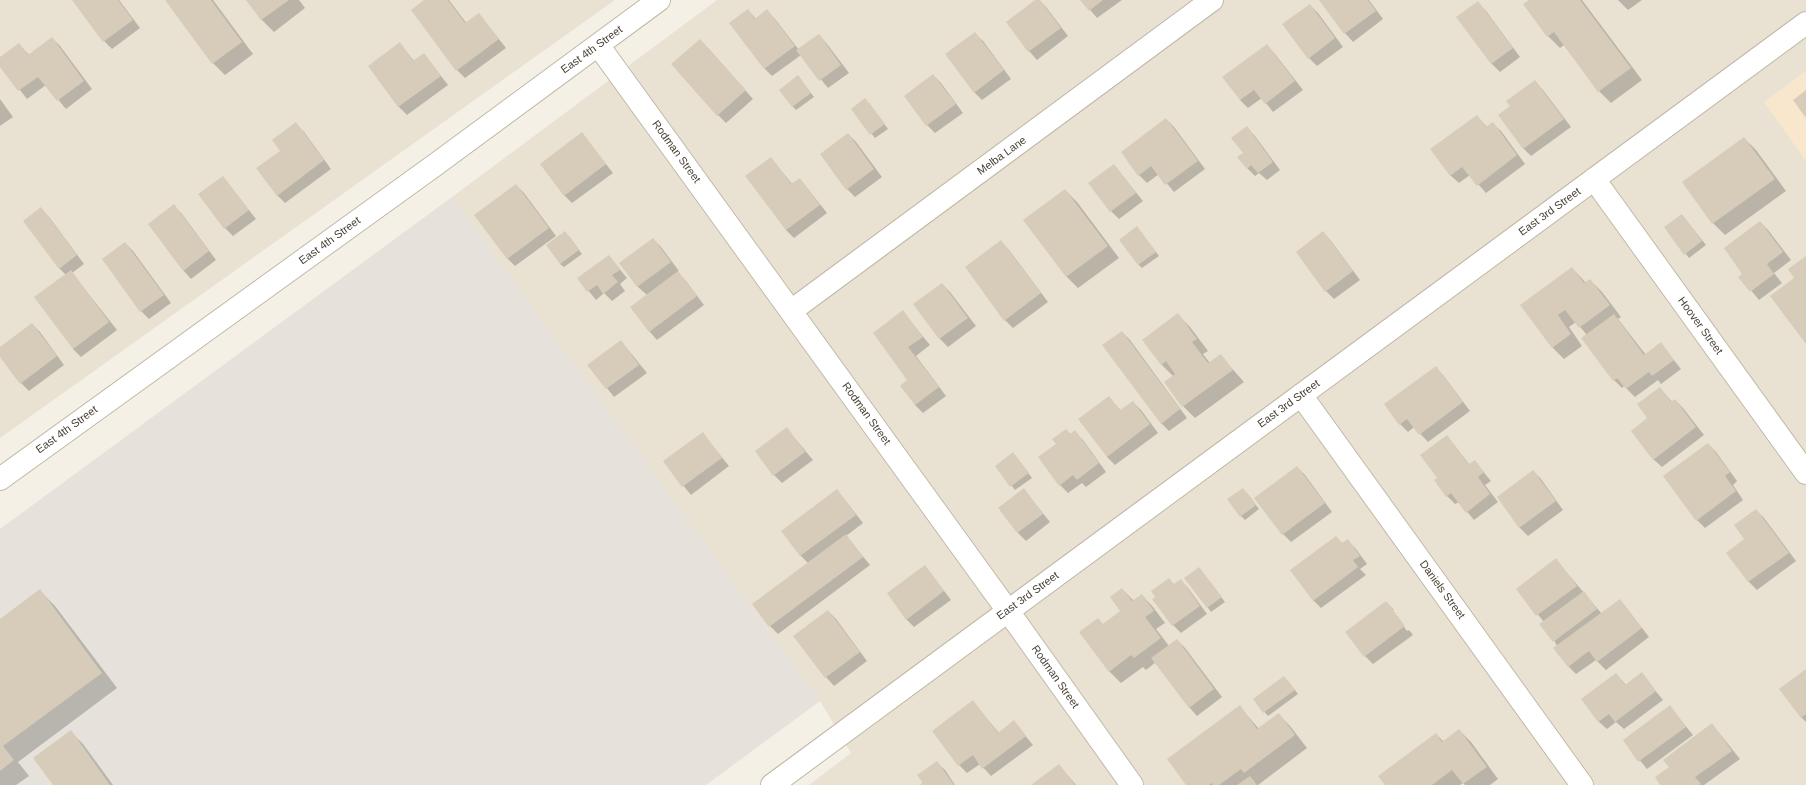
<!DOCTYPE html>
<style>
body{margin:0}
canvas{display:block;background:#f4f0e5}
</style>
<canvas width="1806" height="785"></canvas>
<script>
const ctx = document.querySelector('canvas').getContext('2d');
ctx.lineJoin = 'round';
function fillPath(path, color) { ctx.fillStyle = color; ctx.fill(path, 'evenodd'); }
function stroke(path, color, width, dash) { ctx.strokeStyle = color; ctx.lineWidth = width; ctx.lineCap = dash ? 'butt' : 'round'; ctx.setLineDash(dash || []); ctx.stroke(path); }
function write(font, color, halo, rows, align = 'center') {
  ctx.font = font + ' Arial,sans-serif'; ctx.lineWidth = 4; ctx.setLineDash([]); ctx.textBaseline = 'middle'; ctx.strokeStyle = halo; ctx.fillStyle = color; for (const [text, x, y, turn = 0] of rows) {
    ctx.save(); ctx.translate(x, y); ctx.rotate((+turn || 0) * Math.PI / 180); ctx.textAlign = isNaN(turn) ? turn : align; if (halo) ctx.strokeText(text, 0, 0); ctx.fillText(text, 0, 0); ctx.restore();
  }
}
fillPath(new Path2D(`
 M0,0H615L0,438Z
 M717,0H1806V785H809L851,753L820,701L452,197Z`), '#e9e2d2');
fillPath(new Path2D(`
 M1806,71V161L1764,102Z`), '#f9e7cd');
fillPath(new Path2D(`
 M452,197L820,701L706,785H0V529Z`), '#e6e1da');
fillPath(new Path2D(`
 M73,0H119L140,28L112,49L104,41Z
 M166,0H213L253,54L225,75L213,63Z
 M247,0H299L305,8L274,32L262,20Z
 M426,0H449L467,24L479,14L506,48L465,78L457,70Z
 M1037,0H1039L1046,7L1068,36L1037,60L1029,51Z
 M1082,0H1122L1097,18Z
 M1320,0H1369L1383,19L1353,42L1345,33Z
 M1531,0H1582L1642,80L1611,103L1599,91L1564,45L1560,48L1548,36Z
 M1618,0H1642L1628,10Z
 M1478,3L1486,11L1520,57L1500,72L1492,64L1458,18Z
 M1310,5L1318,13L1343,47L1317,66L1309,58Z
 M748,10L756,19L767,11L775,19L799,50L819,35L827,44L849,73L828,88L801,55L772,76L764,68Z
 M974,33L983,41L1011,79L982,100L974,92Z
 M52,38L60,46L92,89L66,109L46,85L27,99L0,65V58L19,44L29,55Z
 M400,44L414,61L424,54L448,85L407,115L399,107L369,66Z
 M1267,46L1275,54L1303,90L1273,112L1262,98L1248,108L1240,100Z
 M708,48L753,99L726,123L718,115Z
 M933,75L941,83L963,113L935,133L927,125Z
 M798,76L814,97L796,110L792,106Z
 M1535,81L1543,90L1571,127L1531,156L1523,148L1511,106Z
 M0,99L13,117L0,126Z
 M869,103L888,129L875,138L852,109Z
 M1477,116L1487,127L1492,123L1501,131L1525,164L1486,193L1470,175L1459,183L1450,175Z
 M1166,119L1174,127L1205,169L1174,192L1159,174L1147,183L1139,175Z
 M296,124L304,132L331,169L285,203L277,195Z
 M1247,128L1255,136L1280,170L1267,180L1259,173L1255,176L1247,168L1244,153Z
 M582,134L613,173L572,203L564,195Z
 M848,134L856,142L882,177L855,197L847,189Z
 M1744,138L1756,150L1786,191L1725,235L1713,223Z
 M771,158L792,184L800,179L827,213L794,238L786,230L747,176Z
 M1114,165L1143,201L1119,219L1111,211Z
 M223,177L256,219L233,236L225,228Z
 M516,185L524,193L556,236L515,266L507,258Z
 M1065,190L1077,202L1119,258L1078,288L1066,276Z
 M174,206L182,214L216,260L191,279L183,270Z
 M41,209L49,217L84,264L72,273L117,330L81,357L73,349L66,275L59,268Z
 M1682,215L1706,245L1689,258L1665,227Z
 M1760,222L1768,230L1791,260L1774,273L1782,283L1759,300L1740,277L1744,274Z
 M1140,231L1159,256L1142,268L1138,264Z
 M1323,232L1331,241L1360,280L1334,299L1326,291Z
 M569,236L582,254L564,267L560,264Z
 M653,239L661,247L679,271L677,272L686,281L704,305L657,340L649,331L647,295L638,287L620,263Z
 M1001,242L1009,250L1048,302L1013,328L1005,320Z
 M125,243L133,251L171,303L149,319L141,311L103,259Z
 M609,256L627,278L620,284L625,291L612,301L604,293L596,300L579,279Z
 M1572,268L1586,283L1590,280L1602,292L1621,317L1618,319L1646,355L1661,344L1681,369L1661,384L1658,380L1635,397L1624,386L1622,388L1614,380L1587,335L1576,322L1569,327L1582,346L1564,359L1552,347L1522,305Z
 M942,284L950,292L976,326L948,347L940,339L915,304Z
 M903,312L930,345L916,356L946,396L923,413L915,405L909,380Z
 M1178,315L1190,327L1208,351L1203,354L1210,363L1220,355L1244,382L1195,418L1183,406L1173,376L1162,365L1143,340Z
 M32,324L40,332L64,365L29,391L21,383L0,355V348Z
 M1122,332L1130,340L1187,418L1169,431L1161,423Z
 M621,341L647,373L614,397L589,365Z
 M1435,367L1443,375L1470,411L1428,442L1414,427L1408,432L1400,424Z
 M1660,388L1672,402L1675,400L1683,408L1704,435L1662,467L1653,459L1649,419Z
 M1109,397L1121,411L1133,402L1141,410L1158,433L1115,465L1107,457Z
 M787,429L813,460L782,483L774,475Z
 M1066,430L1070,434L1075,432L1083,440L1106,472L1086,487L1082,483L1068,493L1060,485L1058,444Z
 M702,433L729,466L691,495L664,462Z
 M1447,436L1470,465L1475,462L1491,481L1485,485L1498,502L1474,520L1459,502L1455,504L1447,496L1438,478Z
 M1708,444L1716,452L1737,481L1733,485L1743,500L1705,528L1697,520Z
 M1017,458L1032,478L1015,490L997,466Z
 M1297,467L1305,475L1332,512L1291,542L1283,534Z
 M1533,471L1541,479L1563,510L1528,536L1520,528L1498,497Z
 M837,490L863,523L846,536L870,565L778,634L770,626L808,563L800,555Z
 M1024,490L1050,522L1026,541L1018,533Z
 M1247,493L1259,509L1245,520L1241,516Z
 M1756,510L1764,518L1796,561L1757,590L1749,582L1728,553L1746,539Z
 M1336,537L1343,544L1348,541L1356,549L1367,564L1360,569L1366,575L1321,608L1313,600Z
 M1556,560L1602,614L1620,600L1649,637L1606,670L1596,660L1576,674L1568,666L1544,622L1517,589Z
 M925,566L951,600L914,627L906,619Z
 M1199,568L1225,602L1211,612L1186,578Z
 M1180,580L1188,588L1207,614L1181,633L1173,625L1174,585Z
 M1122,589L1134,601L1142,595L1153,607L1165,623L1156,629L1169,646L1177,640L1185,648L1222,697L1197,716L1189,707L1156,662L1146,670L1143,667L1121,683L1109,671L1104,625L1122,611Z
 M40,591L55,606L117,688L18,762L29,776L16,785H0V620Z
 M1386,602L1394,610H1392L1407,631L1409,630L1413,635L1373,664L1365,656Z
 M828,611L836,619L867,661L834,686L826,677L795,636Z
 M1806,670V722L1801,717Z
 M1641,673L1663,700L1624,729L1616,722L1607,729L1598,721L1616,674L1626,685Z
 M1288,681L1298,694L1268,716L1254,700Z
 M973,702L999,733L1014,722L1033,745L991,776L980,764L967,773L959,765L934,731Z
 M1240,707L1259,729L1278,714L1290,726L1307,748L1258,785H1187Z
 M1670,707L1693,735L1647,769L1624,741Z
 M1712,724L1740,759L1704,785H1662L1670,767Z
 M1459,730L1471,742L1498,779L1490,785H1465L1463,783L1460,785H1386L1436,734L1444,742Z
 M71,732L83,744L113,785H54Z
 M936,762L945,770L955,785H921Z
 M1059,765L1076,785H1032Z`), '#0003');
fillPath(new Path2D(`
 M72,0H118L133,20L103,42Z
 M165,0H211L242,42L212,64Z
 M246,0H289L261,20Z
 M424,0H448L465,23L479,13L499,39L456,71L411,10Z
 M1035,0H1040L1061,28L1028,52L1006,22Z
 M1080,0H1103L1089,11Z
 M1319,0H1368L1376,11L1344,34Z
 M1529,0H1580L1631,68L1598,92L1554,32L1547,37L1523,4Z
 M1478,1L1513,48L1491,64L1456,17Z
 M1310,4L1335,38L1308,59L1282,24Z
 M748,9L755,19L767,9L795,46L764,69L729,23Z
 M975,32L1004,70L974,93L945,54Z
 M819,34L841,65L819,81L796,50Z
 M52,37L84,81L57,101L38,77L18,91L0,67V57L19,43L28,55Z
 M700,39L746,90L717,116L671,64Z
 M400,42L413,61L424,53L441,76L398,107L368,66Z
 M1267,44L1295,81L1265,104L1254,90L1240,100L1222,77Z
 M933,74L956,104L926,126L904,96Z
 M798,75L811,93L792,107L779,90Z
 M1535,80L1564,119L1523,149L1498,115L1510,106L1506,101Z
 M1806,90V118L1793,100Z
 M865,98L885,124L870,135L851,109Z
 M1477,115L1486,127L1493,122L1517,155L1477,186L1462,167L1450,176L1430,149Z
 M1166,118L1198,161L1165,185L1151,166L1138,176L1121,152Z
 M296,122L324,160L277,196L256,168L280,151L272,140Z
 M1247,126L1273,162L1258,173L1251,165L1247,169L1237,157L1243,153L1231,138Z
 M582,132L606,164L564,196L540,164Z
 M848,133L874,169L846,190L820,154Z
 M1744,137L1775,179L1712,224L1682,182Z
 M771,157L791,184L800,178L820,205L786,230L745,176Z
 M1114,164L1136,193L1110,212L1088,183Z
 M223,176L249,210L224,229L198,194Z
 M516,184L549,228L507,259L474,215Z
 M1065,189L1108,246L1066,277L1023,220Z
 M174,204L209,251L183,271L148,224Z
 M41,207L77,255L59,269L23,221Z
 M1682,214L1702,241L1684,255L1664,227Z
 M1760,221L1783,252L1767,264L1774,274L1750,292L1738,277L1742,274L1724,248Z
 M1137,226L1156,252L1138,265L1119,240Z
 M565,231L579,250L560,264L546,245Z
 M1323,231L1353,271L1325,292L1296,252Z
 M653,238L671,262L637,287L619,263Z
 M1001,240L1041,293L1004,321L965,267Z
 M125,242L164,295L140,312L102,259Z
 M609,255L620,270L612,275L618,282L603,294L597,285L587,292L577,278Z
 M1806,256V344L1770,296L1794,278L1788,269Z
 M1572,267L1584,283L1590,279L1610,305L1579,328L1565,310L1558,315L1571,334L1552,348L1520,305Z
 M71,270L109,322L73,349L34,297Z
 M678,271L697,296L649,332L630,307Z
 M942,283L968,318L939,339L913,304Z
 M903,310L923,337L908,347L939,387L915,405L900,386L907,380L873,333Z
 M1178,313L1197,339L1192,342L1208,363L1221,354L1233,370L1182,407L1164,382L1175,374L1166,361L1161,365L1142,340Z
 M1614,314L1644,355L1661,342L1674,360L1652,376L1649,372L1626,389L1617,378L1613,381L1581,338Z
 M32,323L57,356L20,384L0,357V347Z
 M1122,331L1180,409L1161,424L1102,345Z
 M621,340L639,365L606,389L587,365Z
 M1436,366L1463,402L1419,435L1407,419L1399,425L1384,404Z
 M1660,387L1671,402L1675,399L1696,427L1653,460L1631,431L1647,418L1637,404Z
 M1109,396L1120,410L1133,401L1150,424L1107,457L1078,419Z
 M787,427L805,452L773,476L755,451Z
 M1066,429L1070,434L1075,430L1099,463L1077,480L1073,475L1059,486L1038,457L1056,444L1052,439Z
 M703,432L722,458L682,487L663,461Z
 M1447,435L1469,464L1475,460L1484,472L1478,477L1490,494L1466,513L1451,493L1446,497L1434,480L1437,478L1420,455Z
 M1708,443L1730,472L1725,476L1736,491L1696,521L1663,476Z
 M1013,452L1029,473L1010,487L995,466Z
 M1297,466L1325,503L1282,535L1254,498Z
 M1533,470L1556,501L1519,528L1497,497Z
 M1024,488L1043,514L1017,533L998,508Z
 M1243,488L1256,505L1240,517L1227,499Z
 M837,489L856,515L800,556L781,531Z
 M1756,509L1789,553L1748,582L1726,553L1744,539L1734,525Z
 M846,534L863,557L769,627L752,604Z
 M1336,536L1342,543L1348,539L1360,556L1353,560L1358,567L1313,601L1290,570Z
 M1556,558L1577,586L1536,616L1516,589Z
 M925,565L944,591L906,620L887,593Z
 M1199,567L1222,597L1207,608L1184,578Z
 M1169,578L1174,584L1181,579L1200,606L1172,626L1152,599L1155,597L1151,591Z
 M1122,588L1132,601L1142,594L1154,611L1145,617L1161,638L1134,658L1131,655L1109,672L1079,632L1098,618L1103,624L1120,611L1110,597Z
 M40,589L102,673L3,746L14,760L0,771V619Z
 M1584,591L1597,609L1553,642L1539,624Z
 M1620,599L1642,628L1597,662L1589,651L1568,667L1553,648Z
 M1386,601L1405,626L1364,657L1345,632Z
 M828,610L860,652L825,678L793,636Z
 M1177,639L1214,689L1189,708L1151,658Z
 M1806,669V714L1801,718L1779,689Z
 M1642,672L1656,691L1615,722L1609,714L1598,722L1581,699L1616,673L1625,685Z
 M1284,676L1295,690L1263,713L1253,699Z
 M973,700L998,733L1014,720L1026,736L982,769L973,755L958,766L932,731Z
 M1240,705L1257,729L1279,713L1295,735L1244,773L1241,769L1219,785H1213L1212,783L1209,785H1186L1167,759Z
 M1670,705L1686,727L1638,762L1623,740Z
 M1712,723L1732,751L1695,777L1701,784L1699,785H1660L1655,777L1669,767L1663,760Z
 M1459,729L1487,767L1463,784L1452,770L1432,785H1385L1378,776L1436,733L1442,742Z
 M71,730L110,785H53L33,758Z
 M937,761L954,785H920L923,783L917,775Z
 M1059,764L1075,785H1031Z
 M1250,776L1257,785H1237Z`), '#d7ccb9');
const minor = new Path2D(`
 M598,45L1008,611L1132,785
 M1594,179L1806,473
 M791,311L1212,0
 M1301,395L1582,785
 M0,479L435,165L659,0
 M772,785L1806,23`);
stroke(minor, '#c1b8a6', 24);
stroke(minor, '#fff', 22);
write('11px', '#474034', '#fff', [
 ["East 4th Street",592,50,-36],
 ["Rodman Street",676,152,54],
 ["Melba Lane",1002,156,-36],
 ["East 3rd Street",1550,212,-36],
 ["East 4th Street",330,241,-36],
 ["Hoover Street",1700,326,54],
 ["East 3rd Street",1289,404,-36],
 ["Rodman Street",866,414,54],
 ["East 4th Street",67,430,-36],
 ["Daniels Street",1442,590,54],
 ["East 3rd Street",1028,596,-36],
 ["Rodman Street",1055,677,55]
]);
</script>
